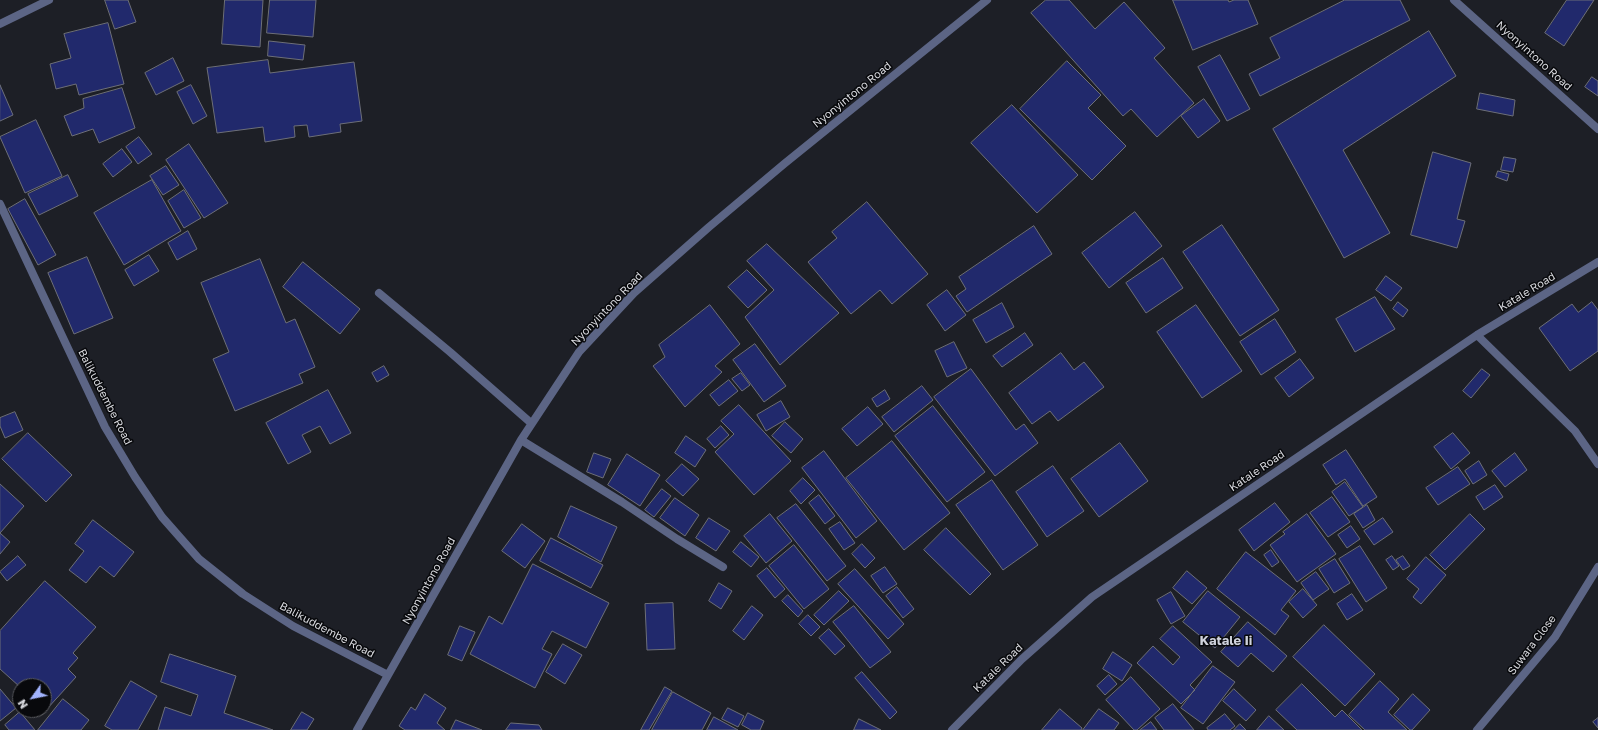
<!DOCTYPE html>
<style>
body{margin:0}
#map{position:relative;width:1598px;height:730px;overflow:hidden;background:#1d1f26;font-family:"Golos Text",sans-serif}
canvas{display:block}
.north{position:absolute;left:12px;top:678px;width:40px;height:40px;box-sizing:border-box;background:#08090c;border:1px solid #5b5c60;border-radius:50%;rotate:237deg;font-size:11px;font-weight:700;line-height:16px;text-align:center;color:#d8d9de}
.north::after{content:'';display:block;margin:auto;width:14px;height:18px;background:#a1b3fd;clip-path:polygon(50% 0,100% 100%,50% 72%,0 100%)}
</style>
<div id="map">
<canvas width="1598" height="730"></canvas>
<div class="north">N</div>
</div>
<script>
const ctx = document.querySelector('canvas').getContext('2d');
ctx.lineJoin = 'round';
function fillPath(path, color) { ctx.fillStyle = color; ctx.fill(path, 'evenodd'); }
function stroke(path, color, width, dash) { ctx.strokeStyle = color; ctx.lineWidth = width; ctx.lineCap = dash ? 'butt' : 'round'; ctx.setLineDash(dash || []); ctx.stroke(path); }
function write(font, color, halo, rows, align = 'center') {
  ctx.font = font + ' "Golos Text",sans-serif'; ctx.lineWidth = 3; ctx.setLineDash([]); ctx.textBaseline = 'middle'; ctx.strokeStyle = halo; ctx.fillStyle = color; for (const [text, x, y, turn = 0] of rows) {
    ctx.save(); ctx.translate(x, y); ctx.rotate((+turn || 0) * Math.PI / 180); ctx.textAlign = isNaN(turn) ? turn : align; if (halo) ctx.strokeText(text, 0, 0); ctx.fillText(text, 0, 0); ctx.restore();
  }
}
const building = new Path2D(`
 M105,0H128L136,22L115,29Z
 M225,0H263L260,47L222,44Z
 M270,0H316L313,37L267,33Z
 M1046,0H1069L1095,29L1124,2L1165,48L1154,58L1194,103L1157,137L1131,109L1123,116L1031,13Z
 M1173,0H1228L1229,2L1234,0H1248L1258,24L1193,50Z
 M1345,0H1400L1410,20L1260,96L1249,74L1280,58L1270,38Z
 M1567,0H1594L1564,46L1545,33Z
 M108,23L124,84L79,95L76,84L56,89L50,64L71,58L64,34Z
 M1429,31L1456,76L1343,150L1390,233L1344,258L1273,129Z
 M269,41L305,45L303,60L268,56Z
 M1220,55L1250,109L1227,121L1198,67Z
 M173,58L184,81L156,95L145,73Z
 M268,60L270,73L354,62L362,121L340,124L341,132L309,137L307,125L294,126L295,137L265,142L263,127L217,133L207,68Z
 M1067,61L1101,95L1088,108L1126,146L1092,180L1020,109Z
 M1592,77L1598,81V96L1585,87Z
 M0,85L13,115L0,121Z
 M191,85L207,116L193,124L177,92Z
 M122,88L135,128L99,143L93,129L72,136L64,116L84,108L83,99Z
 M1480,93L1515,100L1513,116L1477,109Z
 M1204,99L1220,121L1198,138L1181,116Z
 M1012,105L1078,175L1037,213L971,143Z
 M36,120L62,176L25,193L0,137Z
 M139,137L152,154L138,164L126,147Z
 M189,144L228,203L204,218L166,160Z
 M122,149L132,162L113,177L103,164Z
 M1433,152L1471,163L1457,219L1465,221L1457,248L1411,235Z
 M1504,157L1516,159L1513,172L1501,170Z
 M166,166L179,185L163,195L150,176Z
 M1498,171L1509,174L1507,181L1496,177Z
 M68,175L78,196L39,215L28,194Z
 M152,180L181,231L124,265L94,213Z
 M184,190L201,218L184,228L168,201Z
 M25,199L56,255L38,265L8,209Z
 M867,202L928,274L892,304L880,290L851,314L808,262L837,238L832,232Z
 M1135,212L1162,246L1109,288L1082,253Z
 M1222,225L1279,310L1240,336L1183,252Z
 M1034,226L1052,254L967,312L956,296L966,289L959,277Z
 M188,231L197,249L177,260L168,243Z
 M767,244L839,313L780,365L745,317L774,290L747,261Z
 M149,255L159,271L134,286L125,270Z
 M87,257L113,318L74,334L48,273Z
 M1163,258L1183,288L1146,313L1126,283Z
 M260,259L286,323L295,319L315,367L299,374L303,383L235,411L213,359L229,352L201,283Z
 M303,262L360,309L340,334L283,287Z
 M747,270L767,290L748,308L728,287Z
 M1386,276L1402,288L1391,301L1376,290Z
 M947,290L966,315L945,331L927,305Z
 M1375,297L1395,329L1355,352L1336,319Z
 M1398,302L1408,310L1403,317L1393,309Z
 M1592,302L1598,310V351L1570,371L1539,328L1572,304L1578,312Z
 M1002,303L1014,327L986,343L973,320Z
 M710,305L740,344L715,366L722,372L685,407L653,366L665,357L659,345Z
 M1196,305L1242,371L1202,398L1157,332Z
 M1275,319L1296,352L1261,375L1240,342Z
 M1025,333L1033,345L1002,367L993,356Z
 M954,342L967,368L947,377L935,351Z
 M755,344L786,386L764,402L733,360Z
 M1061,353L1074,370L1084,362L1104,387L1058,421L1050,411L1032,424L1009,393Z
 M1300,359L1314,378L1289,397L1275,378Z
 M384,366L389,375L377,382L372,373Z
 M971,369L1016,430L1024,424L1038,443L995,476L934,397Z
 M1482,369L1490,375L1471,398L1463,391Z
 M741,373L750,385L742,391L732,379Z
 M729,380L738,391L719,406L710,395Z
 M922,386L933,400L894,432L882,417Z
 M328,390L351,433L330,444L320,426L302,435L311,452L288,464L266,423Z
 M885,390L890,399L877,407L872,399Z
 M781,401L790,417L766,431L757,415Z
 M739,405L791,461L754,495L715,452L734,434L721,421Z
 M933,406L985,472L947,502L895,436Z
 M868,407L883,424L857,446L842,429Z
 M15,412L23,430L5,438L0,426V418Z
 M785,422L803,439L791,453L772,436Z
 M721,426L729,435L715,448L707,439Z
 M28,433L72,475L46,502L2,459Z
 M1453,433L1470,453L1451,469L1434,447Z
 M686,436L706,450L695,467L675,453Z
 M892,441L950,513L904,550L846,478Z
 M1120,443L1148,481L1099,517L1071,479Z
 M1346,450L1377,497L1363,506L1345,479L1336,485L1323,465Z
 M824,451L877,521L856,538L802,468Z
 M594,453L611,459L603,478L587,472Z
 M1515,453L1527,470L1505,487L1492,471Z
 M627,454L660,475L640,506L608,485Z
 M1479,461L1487,475L1473,484L1465,471Z
 M682,464L699,479L683,496L666,481Z
 M1053,466L1084,511L1047,537L1016,492Z
 M1458,467L1470,484L1438,505L1426,488Z
 M803,478L815,490L801,504L790,491Z
 M992,480L1038,545L1003,570L956,505Z
 M1345,482L1363,507L1349,516L1332,492Z
 M0,484L24,506L0,533L10,542L0,554Z
 M1495,485L1503,497L1484,510L1476,497Z
 M662,489L671,496L654,517L645,510Z
 M819,495L835,516L825,524L809,503Z
 M1332,497L1350,522L1328,537L1310,513Z
 M675,498L699,515L685,536L660,518Z
 M1275,503L1290,522L1254,551L1239,530Z
 M796,504L846,566L827,581L777,518Z
 M1367,505L1375,520L1363,528L1354,514Z
 M571,506L617,527L601,562L558,537Z
 M770,514L792,541L766,563L744,536Z
 M1307,514L1336,554L1297,582L1270,545L1285,534L1283,532Z
 M1470,514L1485,529L1445,570L1430,555Z
 M709,518L730,531L716,551L696,538Z
 M1383,518L1393,532L1374,545L1364,531Z
 M93,520L134,552L114,577L100,566L86,583L69,570L84,551L75,544Z
 M840,522L855,543L844,550L829,529Z
 M522,524L545,541L525,568L502,551Z
 M1351,526L1360,539L1347,548L1338,535Z
 M946,528L991,574L970,595L924,550Z
 M551,538L603,565L591,588L540,561Z
 M741,542L759,557L751,567L733,552Z
 M862,544L875,558L865,568L852,554Z
 M794,545L829,589L804,609L769,566Z
 M1360,546L1387,588L1366,602L1339,559Z
 M1271,550L1279,562L1272,567L1264,555Z
 M1246,552L1296,591L1281,610L1289,616L1275,635L1217,589Z
 M18,556L26,565L7,581L0,572Z
 M1392,556L1399,566L1393,570L1386,560Z
 M1403,556L1410,566L1403,570L1396,560Z
 M1426,557L1446,575L1421,604L1413,597L1419,589L1407,579Z
 M1335,559L1350,583L1334,593L1319,569Z
 M533,564L609,603L586,648L552,631L542,649L552,654L535,688L470,654L489,616L502,624Z
 M885,567L897,584L883,593L871,576Z
 M767,568L785,589L775,598L757,576Z
 M855,569L904,624L888,639L838,584Z
 M1187,571L1207,588L1192,604L1173,588Z
 M1316,572L1329,589L1313,600L1301,583Z
 M45,581L96,627L73,653L78,658L68,669L76,677L46,710L44,709V686L20,687L0,669V631Z
 M719,583L732,591L721,609L709,601Z
 M897,587L914,609L903,618L886,596Z
 M1303,589L1317,605L1303,618L1289,602Z
 M839,591L849,601L824,625L814,615Z
 M1208,591L1240,617L1215,648L1183,622Z
 M1171,592L1185,616L1171,624L1157,600Z
 M1352,594L1363,610L1347,620L1337,604Z
 M788,595L803,611L798,617L782,601Z
 M673,603L675,649L647,650L645,604Z
 M752,606L763,615L744,640L733,631Z
 M854,606L891,652L870,668L833,622Z
 M808,615L820,627L811,636L799,624Z
 M1248,622L1287,656L1273,672L1251,653L1238,667L1221,652Z
 M1324,625L1375,674L1345,706L1293,657Z
 M460,626L475,632L462,661L448,655Z
 M1173,626L1212,662L1190,685L1195,690L1181,704L1137,663L1153,646L1173,665L1180,657L1160,639Z
 M829,629L845,646L835,655L819,638Z
 M563,644L582,655L565,684L546,672Z
 M1113,652L1132,665L1122,681L1103,669Z
 M170,654L236,676L224,713L273,730H158L165,707L191,716L198,695L161,682Z
 M1213,666L1235,682L1203,724L1181,708Z
 M862,672L897,712L890,719L855,678Z
 M1109,675L1117,684L1105,695L1097,686Z
 M1131,677L1160,709L1137,730H1134L1106,700Z
 M131,681L157,696L138,730H112L105,726Z
 M1380,681L1399,699L1388,712L1407,730H1365L1349,715Z
 M1302,684L1335,717L1342,710L1362,730H1297L1276,710Z
 M665,687L672,691L649,730H641Z
 M0,689L16,708L0,721Z
 M1234,689L1256,710L1246,721L1223,701Z
 M673,692L711,713L702,730H652Z
 M425,694L446,708L437,723L445,730H405L399,726L411,707L415,710Z
 M1413,694L1430,710L1412,730H1410L1394,715Z
 M63,699L89,720L81,730H38Z
 M1173,704L1194,730H1164L1155,718Z
 M728,708L744,716L738,727L722,719Z
 M1060,709L1082,728L1081,730H1042Z
 M1099,709L1119,723L1114,730H1083Z
 M20,712L35,730H9L5,725Z
 M302,712L314,719L307,730H291Z
 M748,713L764,721L760,730H751L742,725Z
 M1225,714L1235,726L1230,730H1208L1207,728Z
 M1269,716L1284,730H1257Z
 M714,717L738,730H707Z
 M1598,718V728L1593,722Z
 M859,719L881,730H854Z
 M456,720L482,730H451Z
 M1151,722L1157,730H1140Z
 M511,723L539,725L542,730H506Z
 M1240,724L1246,730H1234Z`);
fillPath(building, '#21296c');
stroke(building, '#6d6f78', 1);
stroke(new Path2D(`
 M1454,0L1598,129
 M0,24L49,0
 M0,204L105,427L135,477L162,517L199,559L243,594L293,626L388,675
 M379,293L450,352L531,423
 M1477,335L1575,431L1598,464
 M521,440L622,502L677,539L723,567
 M357,730L521,440L579,352L634,293L709,227L784,164L987,0
 M952,730L1022,659L1092,597L1477,335L1598,262
 M1477,730L1555,637L1598,567`), '#5c6585', 8);
write('11px', '#d8d9de', '#08090c', [
 ["Nyonyintono Road",1534,56,42],
 ["Nyonyintono Road",852,95,-39],
 ["Katale Road",1527,292,-31],
 ["Nyonyintono Road",607,309,-46],
 ["Balikuddembe Road",105,397,63],
 ["Katale Road",1257,471,-34],
 ["Nyonyintono Road",429,581,-61],
 ["Balikuddembe Road",327,630,28],
 ["Suwara Close",1532,645,-53],
 ["Katale Road",998,668,-44]
]);
write('bold 13px', '#cfd2dc', '#08090c', [
 ["Katale Ii",1226,641]
]);
</script>
